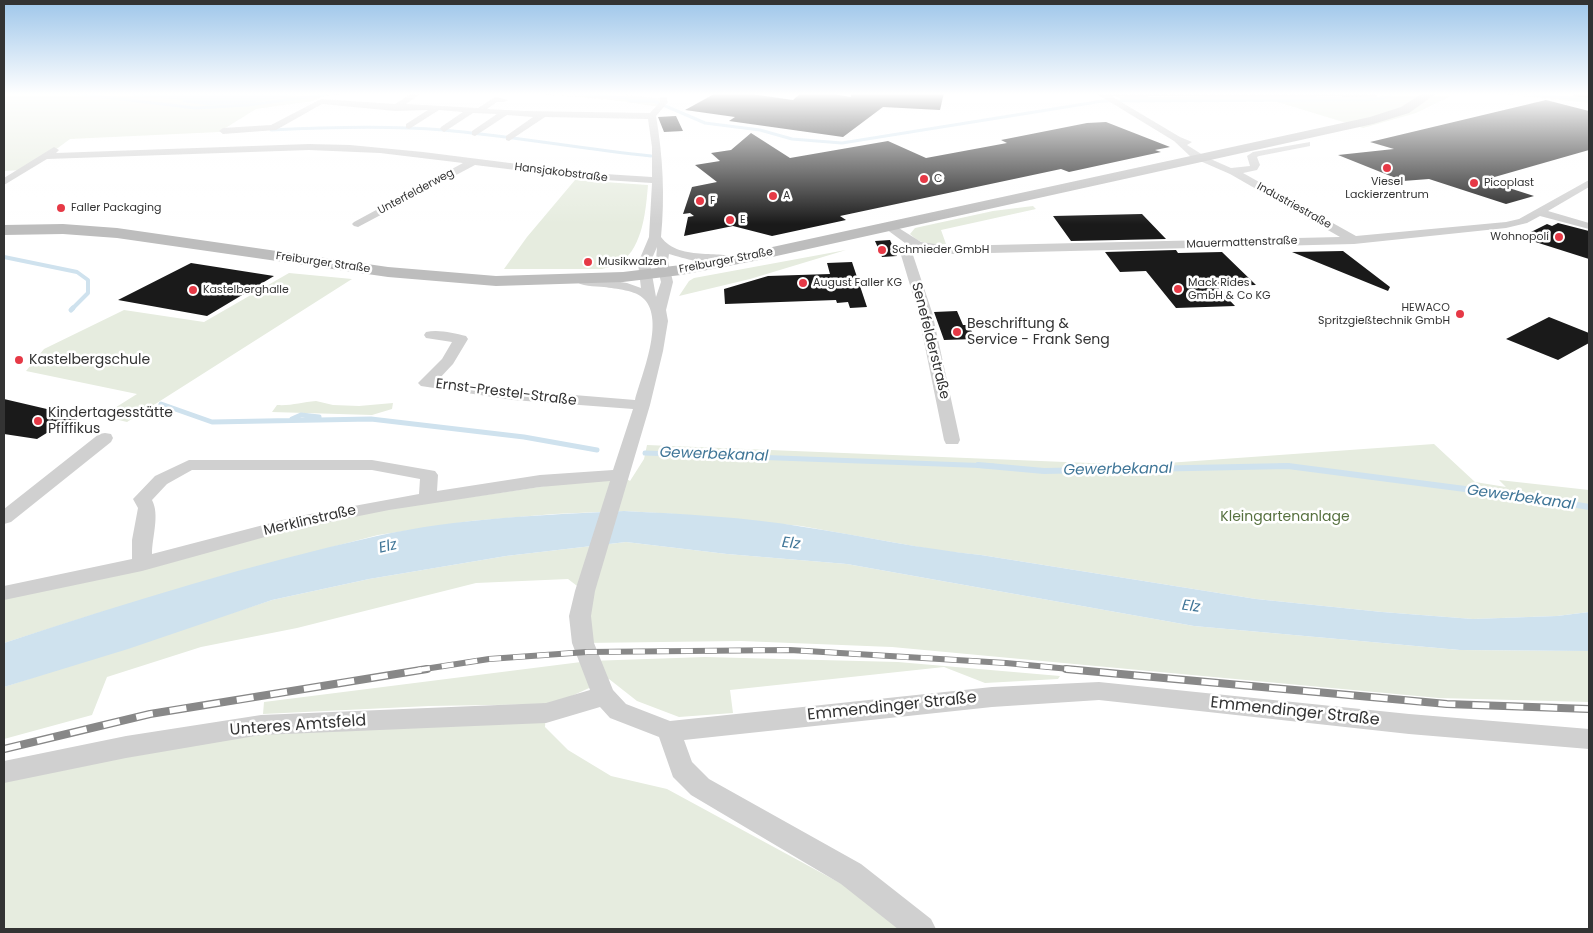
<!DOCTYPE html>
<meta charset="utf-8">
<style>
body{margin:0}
#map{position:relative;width:1593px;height:933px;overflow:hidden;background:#fff;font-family:Poppins,sans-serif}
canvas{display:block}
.frame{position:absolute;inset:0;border:5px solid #333;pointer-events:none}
</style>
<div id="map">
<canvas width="1593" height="933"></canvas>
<div class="frame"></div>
</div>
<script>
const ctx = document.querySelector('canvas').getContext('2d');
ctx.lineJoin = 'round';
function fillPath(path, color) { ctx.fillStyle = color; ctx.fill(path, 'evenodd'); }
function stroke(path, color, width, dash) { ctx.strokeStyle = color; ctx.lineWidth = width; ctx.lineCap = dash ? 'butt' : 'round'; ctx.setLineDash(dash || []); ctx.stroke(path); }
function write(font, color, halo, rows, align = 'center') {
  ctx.font = font + ' Poppins,sans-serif'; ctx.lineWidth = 5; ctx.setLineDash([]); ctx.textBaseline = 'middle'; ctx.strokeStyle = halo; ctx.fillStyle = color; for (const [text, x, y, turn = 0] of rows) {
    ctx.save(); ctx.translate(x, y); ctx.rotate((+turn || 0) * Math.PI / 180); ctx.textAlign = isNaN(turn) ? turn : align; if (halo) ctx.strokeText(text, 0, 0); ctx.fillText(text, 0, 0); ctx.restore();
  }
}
fillPath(new Path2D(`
 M4,93H352L324,96L313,101L256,109L219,132L70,139L47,156L22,170L4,171Z
 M528,93H629L626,95L667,99L660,107L612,100Z
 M1385,93H1457L1416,113L1363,128L1274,101L1125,102L1116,96L1380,97Z
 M1495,93H1589V103Z
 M575,180L648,185C646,209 643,247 621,262C615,266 609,267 602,269H504L527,237Z
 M1033,206L1036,209L941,230L946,244C932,245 921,245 910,234L915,228L993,211Z
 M846,250L750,279L679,296L689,281L694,278Z
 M289,273L352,279L127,422L102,416L137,394L26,371L44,349L124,310L204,322Z
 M316,401L333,405L359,406L393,403L392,409L372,415L272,412L277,405C291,406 302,402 316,401Z
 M1434,444L1475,482L1506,487L1499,480L1589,490V612L1557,616L1473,619L1382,612L1256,599L981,555L942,551L801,526L676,514L624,511L554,514L471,521L378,535L263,565L95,614L4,643V593L142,564L294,523L621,475L630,481L644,459L647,445L1139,465Z
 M626,542L727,554L847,564L1194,626L1460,650L1589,651V702L1439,698L892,647L741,641L583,643L585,592L568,579L476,583L297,628L201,647L107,677L92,715L4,739V687L272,600L369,579L506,556Z
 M705,657L898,662L1060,676L1058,679L985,683L944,667L730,690L733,713L679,717L637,701L609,679L554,704L429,706L263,714L264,702L589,661Z
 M546,713L545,727L568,750L611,776L667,789L864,896L901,929H4V772L126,747L261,725Z`), '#e6ecdf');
fillPath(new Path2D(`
 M124,93H309L249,103L208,105L182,102L184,100L134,96Z
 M624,511C684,514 745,517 804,527C863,536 922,549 981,555L1256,599L1382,612L1473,619L1557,616L1589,612V651L1460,650L1194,626L847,564L727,554L626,542L506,556L369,579L272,600L128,649L4,687V643C126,603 251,564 377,536C458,518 542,515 624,511Z`), '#cfe2ee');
stroke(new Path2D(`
 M71,93L195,108L248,105L337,93
 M570,93L626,98L631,101H654L705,123L760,130L792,139L842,143L1103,101L1365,100L1384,98L1394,93
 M1521,93L1589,100
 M271,130C328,127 386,125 443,130C512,136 581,149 651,156`), '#cfe2ee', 3);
stroke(new Path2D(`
 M4,257L77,272L88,280V293L72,309`), '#cfe2ee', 4);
stroke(new Path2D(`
 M71,310L73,308
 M161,404L212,422L371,419L524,437L597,450
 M292,419L301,415L319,417
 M645,453L993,466
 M1279,466H1289`), '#cfe2ee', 5);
stroke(new Path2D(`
 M978,465L1044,471L1288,466L1542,499L1589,507`), '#cfe2ee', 6);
fillPath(new Path2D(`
 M716,93H744L793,100L801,93H827L851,97V93H944L940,110L883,107L843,137L729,121L735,117L685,110Z
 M1546,100L1589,111V150L1484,180L1534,196L1506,204L1429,179L1403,181L1338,155L1394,149L1370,142Z
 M676,116L683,131L664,132L658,117Z
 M1106,122L1170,147L1155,150L1161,152L1069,172L1061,169L840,216L846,220L772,236L733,226L684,236L688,217L694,216L690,213L683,214L692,187L717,182L695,165L720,161L711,153L731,150L751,133L790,158L888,141L926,158L1007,143L1001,140L1087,123Z
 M1142,214L1166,239L1071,241L1053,216Z
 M1558,223L1589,231V259L1526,239L1533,236L1527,234L1547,224L1552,226Z
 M890,240L897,256L882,257L875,241Z
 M1176,250L1178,253L1222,252L1256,285L1216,286L1235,306L1176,308L1146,271L1120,272L1105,252Z
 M1343,251L1390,287L1388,291L1292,252Z
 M852,262L867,307L850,308L848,302L837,303L836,300L725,304L724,289L768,276L830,274L827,263Z
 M191,263L274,276L207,316L118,300Z
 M957,311L963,325H969L975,339L944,340L934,312Z
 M1549,317L1589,333V343L1558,360L1506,339Z
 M4,399L81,417L62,427L58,426L37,439L4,434Z`), '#1a1a1a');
fillPath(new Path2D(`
 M412,93H422L406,104L478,108L495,97L508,100L504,102H497L487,109L525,111L650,113L660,102V97H666L668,102L656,116C663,156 665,197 661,237C680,263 727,248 738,260C728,271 682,258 669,254L668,261L673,282L666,310L668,321L663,351L650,405L595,591L591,616L594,643L613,690L626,704L670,721L992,687L1099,682L1409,714L1589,729V749L1409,734L1099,700L992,707L684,740L692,762L709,779L861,864L931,919L936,929H898L841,884L691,795L673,777L659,737L610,718L600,707L546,723L261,735L126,758L4,783V761L126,736L261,715L546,703L590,690L572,643L569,616L575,591L610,481L540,487L389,510L294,529L142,571L4,600V586L132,559V540L138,508L133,499L155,476L189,460H372L435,471L438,475L437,491L540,475L613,470L633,409L513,400L421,386L418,383L442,359L452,342L426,338L424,335L426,332C438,329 454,333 466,336L468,339L453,364L438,380L513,390L635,400C642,374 665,320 644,299C636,290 616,289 604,287C595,286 580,287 575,280L581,276L627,283L641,288L638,263L649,237L652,183L589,179L475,165L358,227L354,226L352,224L354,222L463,163L380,153L309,150L47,159L4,185V178L54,147L59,150L56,153L309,144L350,145L423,152L589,173L652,177V147L648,119L545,117L509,141L506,140V136L533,117L507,115L475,136L472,135V131L497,114L473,113L444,132L440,129L441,127L463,112L439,110L409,129L406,128V124L428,110L395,111L322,104L276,130L223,134L219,131L223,128L271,125L321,99L395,104ZM657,247L656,261L661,282L656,297L650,263ZM192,470H372L420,479L419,494L294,517L152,554C152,537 160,515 152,500L167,484Z
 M1377,93V97H1374L1111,96L1180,137L1192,142L1187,145L1206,157L1231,168L1250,166L1247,156L1253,152L1310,142V146L1259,156L1257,157L1260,165L1257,170L1243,173L1356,236L1506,222L1519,219L1589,180V187L1548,211L1589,223V229L1540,216L1527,223L1506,228L1354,244L949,254L915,247L913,255L932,312L960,440L958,444H946L944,440L918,312L901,255L905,243L886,229L884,227L886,225H894L921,242L949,246L1340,237L1230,174L1191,157L1174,141L1097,94Z
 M105,433L111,434L113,438L111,442L11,522L4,524V509L99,434Z`), '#d0d0d0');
fillPath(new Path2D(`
 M1423,93H1437L1409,113L1373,124L754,261L681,275L623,282L496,286L388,277L117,238L63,234L4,235V225L63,224L117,228L388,267L496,276L623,272L681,265L754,251L1370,117L1401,107Z`), '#bdbdbd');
fillPath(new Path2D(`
 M1572,93H1589V98L1574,96Z`), '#9a9a9a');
const railFar1 = new Path2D(`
 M418,670L489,659L587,652L790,650L1006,663L1080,670`);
const rail = new Path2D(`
 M1066,669L1447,704L1589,709
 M4,749L150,714L427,669`);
stroke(railFar1, '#888', 6);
stroke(rail, '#888', 8);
stroke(railFar1, '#fff', 4.5, [12]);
stroke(rail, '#fff', 5.5, [17]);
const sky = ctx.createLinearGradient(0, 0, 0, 224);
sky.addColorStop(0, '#9ec6ea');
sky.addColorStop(0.42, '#fff');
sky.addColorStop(1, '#ffffff00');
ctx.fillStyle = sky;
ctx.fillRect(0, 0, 1593, 224);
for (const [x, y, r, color] of [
 [1387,168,5,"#e63946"],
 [924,179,5,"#e63946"],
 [1474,183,5,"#e63946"],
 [773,196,5,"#e63946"],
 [700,201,5,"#e63946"],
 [61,208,5,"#e63946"],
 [730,220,5,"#e63946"],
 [1559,237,5,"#e63946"],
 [882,250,5,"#e63946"],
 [588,262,5,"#e63946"],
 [803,283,5,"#e63946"],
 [1178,289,5,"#e63946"],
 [193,290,5,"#e63946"],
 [1460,314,5,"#e63946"],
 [957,332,5,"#e63946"],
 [19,360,5,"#e63946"],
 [38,421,5,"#e63946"]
]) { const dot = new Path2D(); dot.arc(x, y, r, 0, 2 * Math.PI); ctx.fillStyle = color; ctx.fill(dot); stroke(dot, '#fff', 2); }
write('11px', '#333', '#fff', [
 ["Hansjakobstraße",561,173,7],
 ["Unterfelderweg",416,192,-28],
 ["Industriestraße",1294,206,29],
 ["Mauermattenstraße",1242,243,-2],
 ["Freiburger Straße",726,261,-11],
 ["Freiburger Straße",323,263,8]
]);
write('11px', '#333', '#fff', [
 ["C",934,179],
 ["Viesel",1387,182,"center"],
 ["Lackierzentrum",1387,195,"center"],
 ["Picoplast",1484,183],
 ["A",783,196],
 ["F",710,201],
 ["Faller Packaging",71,208],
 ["E",740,220],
 ["Wohnopoli",1549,237,"right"],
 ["Schmieder GmbH",892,250],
 ["Musikwalzen",598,262],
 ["August Faller KG",813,283],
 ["Mack Rides",1188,283],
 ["GmbH & Co KG",1188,296],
 ["Kastelberghalle",203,290],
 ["HEWACO",1450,308,"right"],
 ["Spritzgießtechnik GmbH",1450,321,"right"]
], 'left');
write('14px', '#333', '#fff', [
 ["Beschriftung &",967,324],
 ["Service - Frank Seng",967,340],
 ["Kastelbergschule",29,360],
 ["Kindertagesstätte",48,413],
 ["Pfiffikus",48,429]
], 'left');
write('14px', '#333', '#fff', [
 ["Senefelderstraße",930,341,76],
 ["Ernst-Prestel-Straße",506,393,7],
 ["Merklinstraße",310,521,-13]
]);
write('14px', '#56703f', '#fff', [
 ["Kleingartenanlage",1285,517]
]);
write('italic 15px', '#3f7597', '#fff', [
 ["Gewerbekanal",714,455,2],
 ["Gewerbekanal",1118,470,-1],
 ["Gewerbekanal",1521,498,8],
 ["Elz",791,544,6],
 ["Elz",388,547,-13],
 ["Elz",1191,607,7]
]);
write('16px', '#333', '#fff', [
 ["Emmendinger Straße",892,707,-6],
 ["Emmendinger Straße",1295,712,6],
 ["Unteres Amtsfeld",298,726,-4]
]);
</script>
